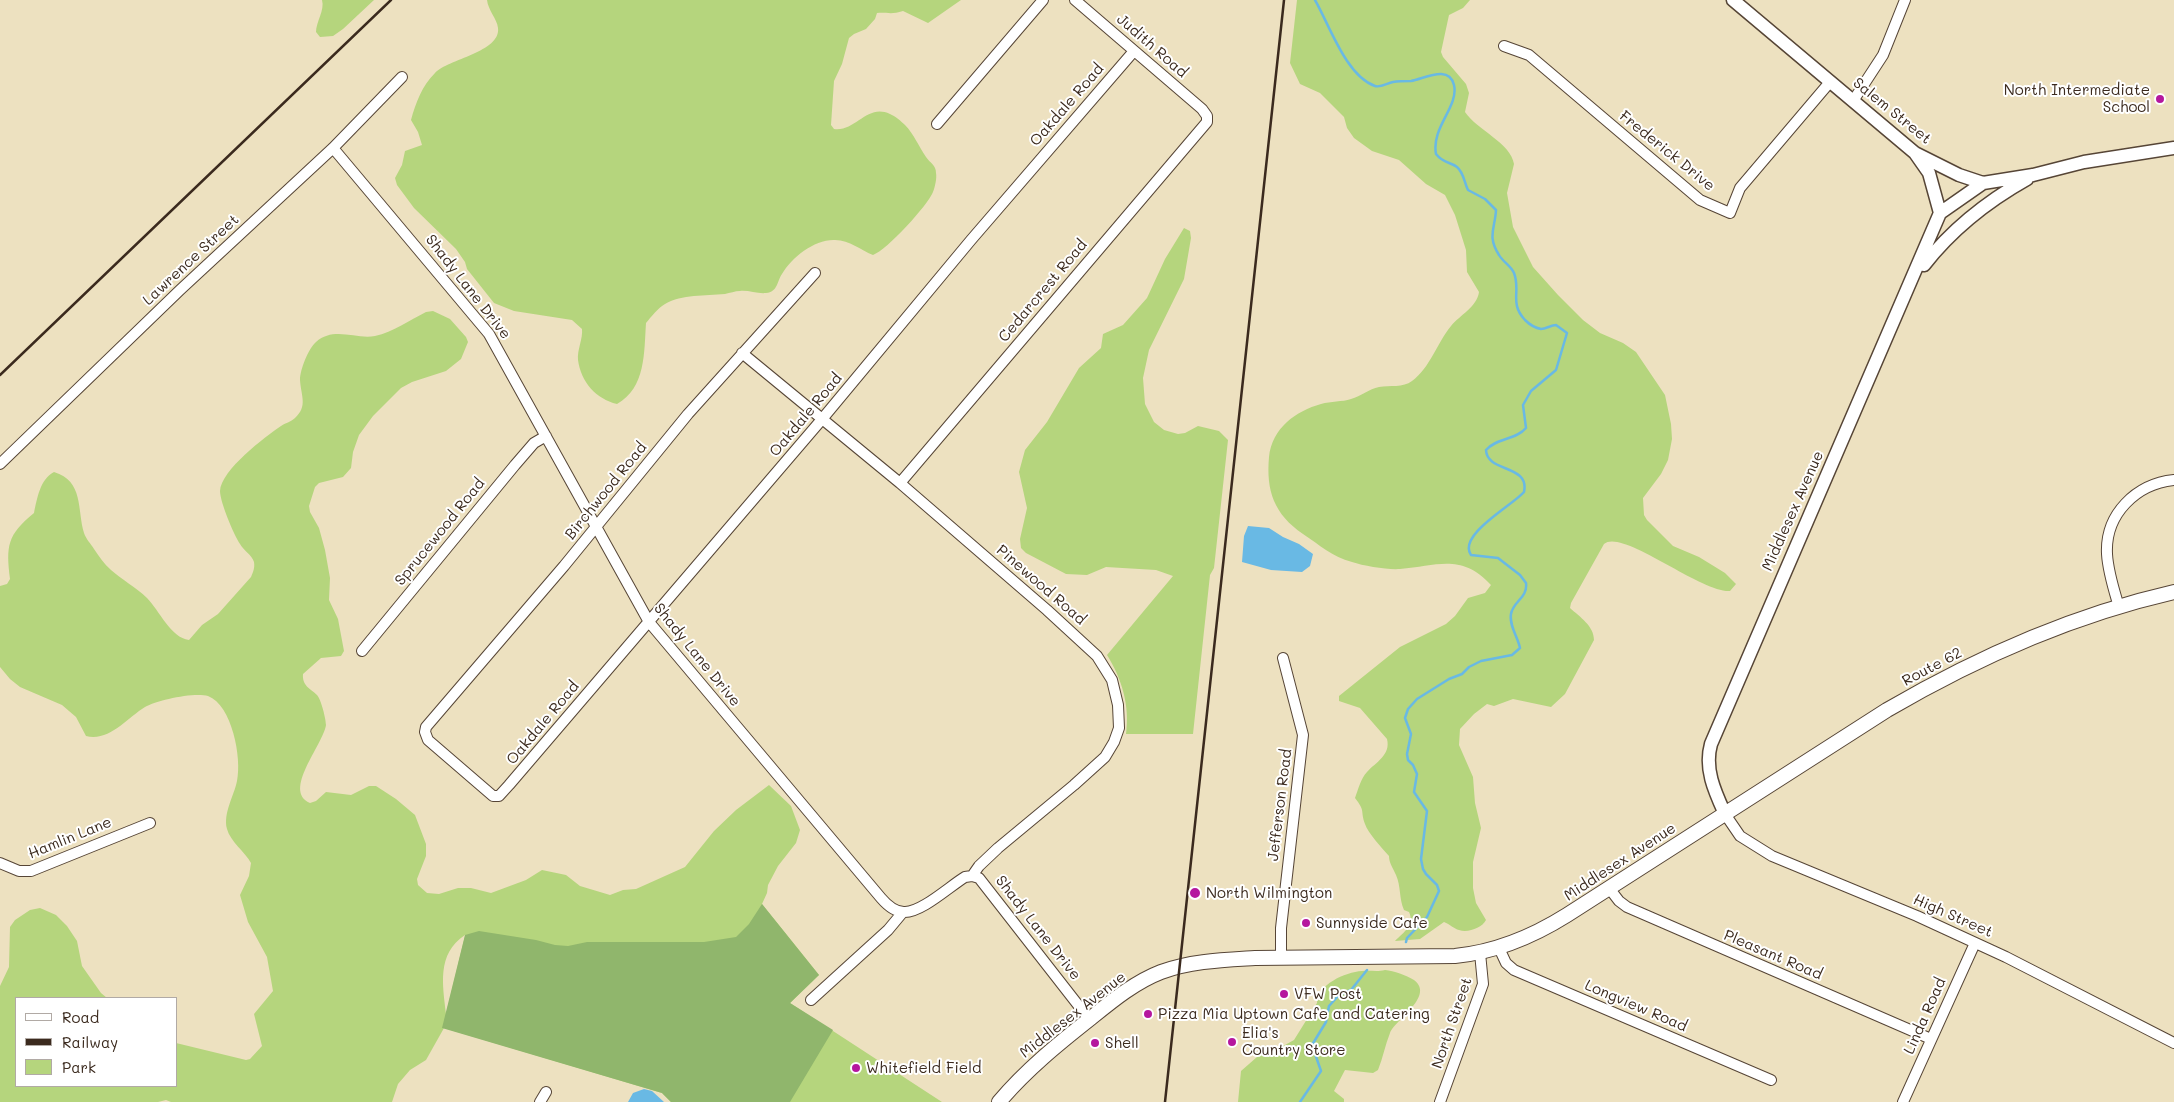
<!DOCTYPE html>
<style>
body{margin:0}
#map{position:relative;width:2174px;height:1102px;overflow:hidden;background:#ede1c0;font-family:Mali,sans-serif}
canvas{display:block}
.legend{position:absolute;left:15px;top:997px;width:162px;height:90px;box-sizing:border-box;background:#fff;border:1px solid #b1aaa5;margin:0;padding:6px 9px;list-style:none;font-size:15px;color:#3b2a1e}
.legend li{display:flex;align-items:center;gap:10px;height:25px}
.legend b{width:25px;border:1px solid #b1aaa5}
</style>
<div id="map">
<canvas width="2174" height="1102"></canvas>
<ul class="legend">
<li><b style="height:6px;background:#fff"></b>Road</li>
<li><b style="height:6px;background:#3b2a1e"></b>Railway</li>
<li><b style="height:14px;background:#b5d57d"></b>Park</li>
</ul>
</div>
<script>
const ctx = document.querySelector('canvas').getContext('2d');
ctx.lineJoin = 'round';
function fillPath(path, color) { ctx.fillStyle = color; ctx.fill(path, 'evenodd'); }
function stroke(path, color, width, dash) { ctx.strokeStyle = color; ctx.lineWidth = width; ctx.lineCap = dash ? 'butt' : 'round'; ctx.setLineDash(dash || []); ctx.stroke(path); }
function write(font, color, halo, rows, align = 'center') {
  ctx.font = font + ' Mali,sans-serif'; ctx.lineWidth = 4; ctx.setLineDash([]); ctx.textBaseline = 'middle'; ctx.strokeStyle = halo; ctx.fillStyle = color; for (const [text, x, y, turn = 0] of rows) {
    ctx.save(); ctx.translate(x, y); ctx.rotate((+turn || 0) * Math.PI / 180); ctx.textAlign = isNaN(turn) ? turn : align; if (halo) ctx.strokeText(text, 0, 0); ctx.fillText(text, 0, 0); ctx.restore();
  }
}
fillPath(new Path2D(`
 M322,0H374L343,29L333,36L320,37L316,32C316,22 325,10 322,0Z
 M487,0H961L928,23L903,11C891,15 887,12 877,13L875,19L866,29L854,34L849,38L842,64L834,81L831,125L834,129C856,132 867,103 890,114C895,116 901,121 905,125C914,134 919,147 926,157C930,163 936,165 936,173C937,178 935,187 933,192C928,205 887,250 873,255C860,250 850,240 835,240C815,239 792,257 782,274C777,281 778,292 766,293C758,294 748,290 740,291C735,291 730,293 725,294C705,296 682,294 665,304C658,308 651,317 646,323C644,352 646,388 617,404C596,399 581,382 578,360C577,350 583,339 582,329L572,320L514,311L494,303L467,269L465,262L456,249L414,208L397,185L395,178L402,165L405,151L422,145L418,132L411,120C416,102 422,86 435,73C448,59 501,52 498,28C497,19 488,10 487,0Z
 M1297,0H1470L1463,8L1449,15L1441,52L1443,57L1466,84L1469,93L1465,112C1477,130 1511,143 1514,164L1507,193L1513,227L1533,267L1558,295L1583,320L1600,333L1623,343L1636,352L1665,395L1671,424L1672,439L1668,460L1661,474L1643,498L1644,515L1647,520L1673,546L1699,557L1725,573L1736,584L1730,591C1701,593 1622,528 1604,544L1571,603L1570,608C1580,617 1594,626 1594,640L1565,694L1551,707L1513,699L1494,706L1487,704L1474,714L1460,729L1459,745L1473,777L1475,803L1481,828L1473,862V888L1476,903L1486,920C1482,928 1468,933 1459,930C1454,929 1450,924 1444,922L1420,939L1395,941C1404,932 1415,925 1409,912L1404,910C1399,899 1401,886 1396,875C1393,868 1389,863 1389,856C1382,848 1368,833 1365,824C1360,810 1366,812 1355,798C1358,790 1361,778 1367,772C1376,762 1391,755 1387,739L1360,708L1339,701V696L1400,647L1446,624L1455,616L1468,598L1485,593L1491,585C1461,553 1438,566 1400,569C1388,570 1364,566 1352,562C1332,557 1320,545 1303,534C1274,514 1266,491 1269,457C1272,428 1296,411 1321,404C1331,401 1342,402 1351,399C1361,396 1369,389 1379,387C1390,385 1403,388 1412,381C1430,368 1437,343 1451,326C1460,315 1477,307 1479,292L1467,272L1466,250L1455,215L1445,195L1426,184L1399,160L1372,151L1354,138L1347,128L1344,117L1320,93L1300,84L1290,63Z
 M1184,228L1190,231L1191,238L1184,279L1149,350L1143,378L1145,404L1154,422L1164,430L1178,434L1185,433L1198,426L1219,431L1228,440L1214,568L1210,575L1193,734H1126C1130,706 1122,679 1107,655L1173,576L1156,570L1106,567L1087,575L1066,574L1026,553L1021,548L1020,539L1027,508L1019,472L1025,450L1047,422L1079,368L1101,348L1103,334L1123,325L1147,298L1165,259Z
 M433,311L450,319L466,337L468,342L461,359L446,371L412,382L401,388L373,416L359,435L353,452L351,468L343,477L319,483L315,487L309,506L310,512L319,528L325,550L330,578L329,600L338,619L344,651L341,656L321,658L303,674C302,686 310,688 317,695C321,699 326,719 326,725C323,745 282,791 310,803L316,801L326,792L351,795L369,786H376L396,799L415,815L426,844V856L417,879L418,885L427,893L439,894L458,888H471L491,893L526,880L542,870L566,875L580,886L610,895L623,890L636,889L685,867L714,831L736,810L769,785L791,806L800,830L796,843L778,866L768,885L767,893L762,904L819,975L790,1003L942,1102H671L662,1093L444,1028L426,1060L410,1070L398,1084L392,1102H171L166,1100L158,1102H0V986L9,967L10,927L15,920L30,910L40,908L56,915L67,926L77,941L82,966L101,993L107,998H16V1086H176V1043L246,1060L250,1059L262,1046L254,1014L273,991L267,957L248,922L240,895L249,876L251,863C245,852 230,841 227,829C223,813 234,796 237,781C242,758 232,705 208,696C194,692 157,700 145,707C127,718 109,742 86,736L76,717L62,705L20,687L10,679L0,667V586L7,584L10,579C6,546 7,535 34,513C37,499 40,479 54,472C84,481 77,510 84,533C86,539 91,544 94,549C99,556 104,564 111,570C122,580 136,587 147,598C159,610 171,638 189,640L202,625L218,614L251,577C253,572 255,568 254,562C252,555 244,551 240,544C234,535 220,502 220,491C221,470 265,437 281,426C285,423 291,422 295,418C308,406 301,396 300,380C300,370 308,349 316,342C334,326 357,340 375,336C393,332 410,320 426,312ZM465,935V936L446,1014C443,986 436,954 465,935Z
 M1385,970C1394,971 1406,975 1414,980C1435,996 1396,1019 1390,1033C1385,1045 1383,1058 1378,1070L1373,1073L1345,1070L1334,1091L1344,1099V1102H1238L1241,1071L1265,1050L1285,1045L1294,1040L1317,1003C1317,985 1345,972 1362,971C1370,970 1377,972 1385,970Z`), '#b5d57d');
fillPath(new Path2D(`
 M762,904L819,975L790,1003L833,1030L790,1102H671L662,1093L442,1028L465,935L479,931L536,940L555,945L568,946L587,942H704L736,937L749,924Z`), '#90b66c');
fillPath(new Path2D(`
 M1248,526L1269,528L1283,537L1299,544L1313,554L1310,566L1302,572L1271,570L1242,562L1244,536Z
 M644,1089L652,1091L664,1102H628L633,1093Z`), '#69b9e4');
stroke(new Path2D(`
 M1315,0C1329,24 1346,76 1375,86C1381,88 1387,83 1393,82C1399,81 1405,81 1411,81C1424,79 1449,64 1454,85C1459,107 1431,127 1436,154C1444,164 1449,161 1457,167C1464,173 1464,182 1468,190L1485,199L1496,210C1495,229 1487,236 1499,255C1503,262 1511,266 1514,273C1521,291 1509,303 1525,320C1529,324 1535,328 1541,329C1546,329 1551,325 1556,325L1567,333L1556,370L1531,391L1523,405L1526,428C1516,440 1496,438 1486,450C1487,473 1530,464 1524,492C1513,505 1457,535 1471,555L1498,558L1520,575L1526,583C1528,598 1513,601 1511,614C1509,626 1518,637 1520,648L1512,655L1481,661L1469,667L1462,674L1449,679L1417,699L1408,709L1405,718L1411,734L1407,754L1408,760L1413,765L1417,774L1414,792L1427,811L1421,859L1423,869L1426,874L1437,885L1439,891L1427,917L1407,938L1406,942
 M1300,1102L1321,1071L1312,1045L1326,1022L1329,1006L1339,995L1351,990L1367,970`), '#69b9e4', 2.5);
const minor = new Path2D(`
 M1504,46L1529,55L1700,200L1730,213L1740,188L1830,82
 M1853,101L1883,55L1905,0
 M937,124L1043,0
 M333,148L489,334L649,622L881,898C887,905 895,912 904,912C921,913 950,886 965,877L972,876L979,878L1089,1019
 M815,273L688,414L564,566L426,727L425,732L428,740L493,796H499L509,785L823,418L971,240L1134,51
 M742,353L900,483L1047,610L1097,656L1112,680L1118,705L1119,728L1114,742L1105,757L1074,785L998,848L979,866L972,876
 M0,464L180,290L333,148L402,77
 M900,483L1207,122V116L1202,109L1075,0
 M2119,607C2114,590 2108,572 2107,554C2105,514 2136,484 2174,480
 M362,651L515,465L534,443L546,436
 M1725,814L1740,836L1772,856L1917,916L2006,957L2174,1043
 M0,863L19,871H31L150,823
 M1609,888L1619,901L1627,907L1931,1039
 M1499,948L1506,963L1514,970L1771,1080
 M1281,957V928L1303,735L1283,658
 M811,1000L888,930L903,912
 M540,1102L546,1092
 M1440,1102L1483,984L1480,953
 M1903,1102L1975,943`);
const tertiary = new Path2D(`
 M1733,0L1915,153L1959,175L1983,183L2033,175L2084,162L2174,148
 M1940,213L1983,183
 M1924,265C1953,228 1986,202 2027,179
 M1725,814C1715,792 1704,769 1711,744L1940,213L1929,173L1915,153`);
const secondary = new Path2D(`
 M999,1102C1026,1070 1058,1044 1091,1018C1112,1001 1135,982 1161,972C1191,961 1223,960 1255,958L1455,956C1496,952 1532,937 1567,915L1887,710C1976,658 2073,615 2174,592`);
stroke(minor, '#564536', 12);
stroke(tertiary, '#564536', 15);
stroke(secondary, '#564536', 16);
stroke(minor, '#fff', 10);
stroke(tertiary, '#fff', 12);
stroke(secondary, '#fff', 14);
stroke(new Path2D(`
 M0,375L391,0
 M1165,1102L1284,0`), '#3b2a1e', 2.5);
for (const [x, y, r, color] of [
 [2160,99,5,"#b5179e"],
 [1195,893,6,"#b5179e"],
 [1306,923,5,"#b5179e"],
 [1284,994,5,"#b5179e"],
 [1148,1014,5,"#b5179e"],
 [1232,1042,5,"#b5179e"],
 [1095,1043,5,"#b5179e"],
 [856,1068,5,"#b5179e"]
]) { const dot = new Path2D(); dot.arc(x, y, r, 0, 2 * Math.PI); ctx.fillStyle = color; ctx.fill(dot); stroke(dot, '#fff', 2); }
write('15px', '#3b2a1e', '#fff', [
 ["Judith Road",1152,46,41],
 ["Oakdale Road",1067,105,-49],
 ["Salem Street",1892,111,39],
 ["Frederick Drive",1667,151,39],
 ["Lawrence Street",191,260,-43],
 ["Shady Lane Drive",468,287,52],
 ["Cedarcrest Road",1043,291,-50],
 ["Oakdale Road",806,415,-50],
 ["Birchwood Road",606,491,-51],
 ["Middlesex Avenue",1793,511,-66],
 ["Sprucewood Road",440,532,-51],
 ["Pinewood Road",1041,585,41],
 ["Shady Lane Drive",697,655,51],
 ["Route 62",1932,667,-28],
 ["Oakdale Road",543,723,-50],
 ["Jefferson Road",1280,805,-83],
 ["Hamlin Lane",70,838,-22],
 ["Middlesex Avenue",1620,862,-33],
 ["High Street",1953,916,24],
 ["Shady Lane Drive",1038,928,52],
 ["Pleasant Road",1773,955,23],
 ["Longview Road",1636,1006,23],
 ["Middlesex Avenue",1073,1015,-38],
 ["Linda Road",1925,1016,-66],
 ["North Street",1452,1023,-71]
]);
write('15px', '#3b2a1e', '#fff', [
 ["North Intermediate",2150,90,"right"],
 ["School",2150,107,"right"],
 ["North Wilmington",1206,893],
 ["Sunnyside Cafe",1316,923],
 ["VFW Post",1294,994],
 ["Pizza Mia Uptown Cafe and Catering",1158,1014],
 ["Elia's",1242,1033],
 ["Country Store",1242,1050],
 ["Shell",1105,1043],
 ["Whitefield Field",866,1068]
], 'left');
</script>
